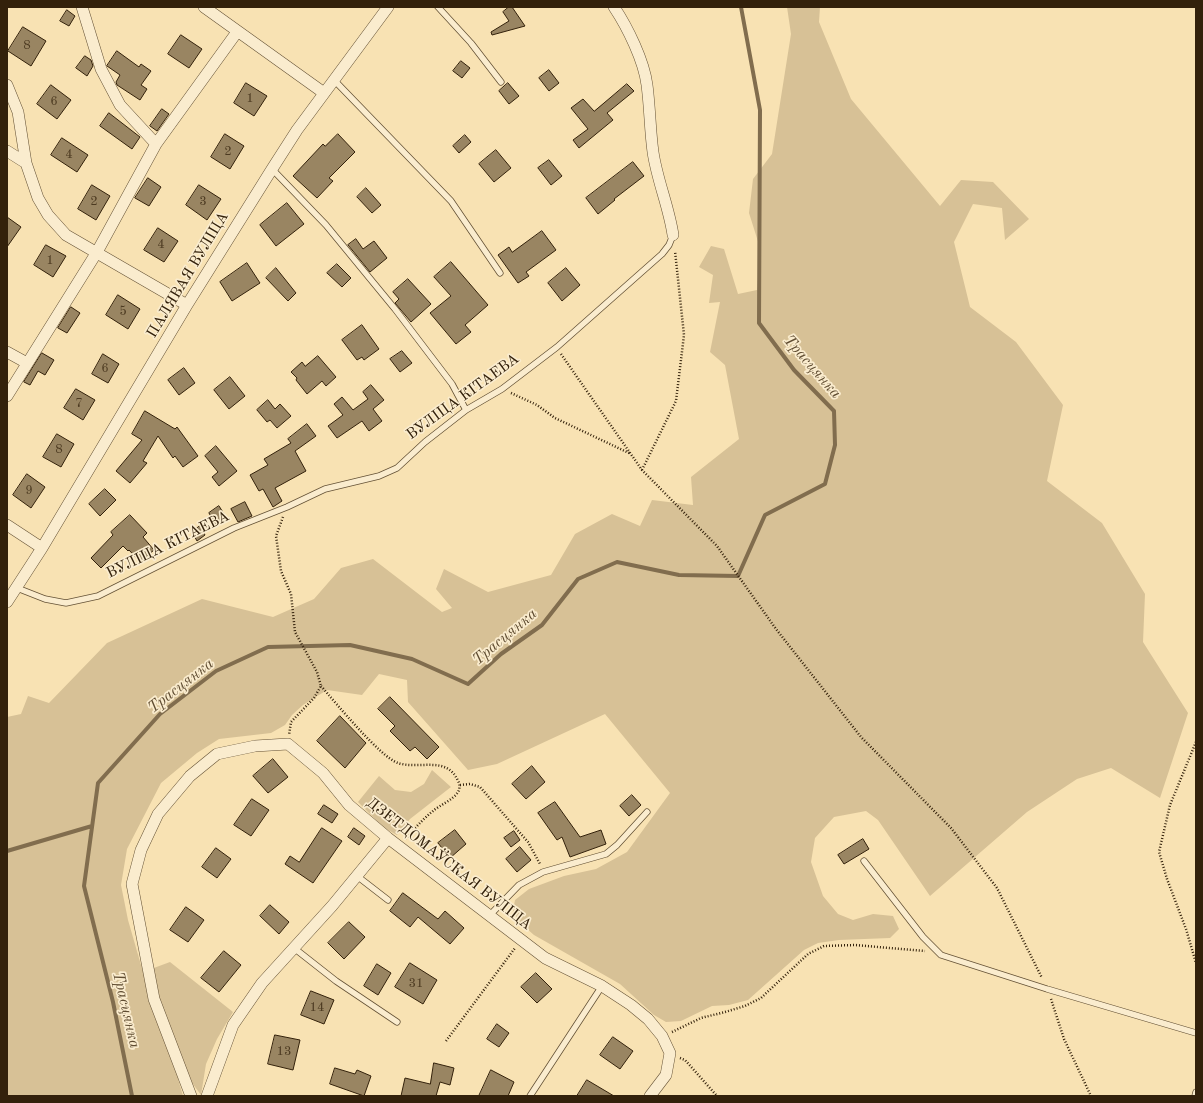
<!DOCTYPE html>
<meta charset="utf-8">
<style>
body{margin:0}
#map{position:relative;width:1203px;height:1103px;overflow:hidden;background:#f8e2b3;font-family:"Old Standard TT",serif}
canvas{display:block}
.frame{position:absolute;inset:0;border:8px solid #33210b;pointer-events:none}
</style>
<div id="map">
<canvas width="1203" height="1103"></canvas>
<div class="frame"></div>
</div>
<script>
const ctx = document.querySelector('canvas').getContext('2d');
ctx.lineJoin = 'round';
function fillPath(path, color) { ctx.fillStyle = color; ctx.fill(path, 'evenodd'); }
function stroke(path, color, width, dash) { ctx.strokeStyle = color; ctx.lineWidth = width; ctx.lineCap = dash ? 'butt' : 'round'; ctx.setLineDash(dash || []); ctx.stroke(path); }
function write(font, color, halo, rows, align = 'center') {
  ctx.font = font + ' "Old Standard TT",serif'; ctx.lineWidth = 3.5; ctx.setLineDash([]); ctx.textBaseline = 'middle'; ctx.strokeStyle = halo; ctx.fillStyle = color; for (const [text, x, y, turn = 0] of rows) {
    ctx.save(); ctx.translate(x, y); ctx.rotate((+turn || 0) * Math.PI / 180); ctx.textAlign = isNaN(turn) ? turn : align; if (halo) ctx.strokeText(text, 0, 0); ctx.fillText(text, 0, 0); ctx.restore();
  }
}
fillPath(new Path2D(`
 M787,7H820L819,22L851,99L940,206L961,180L993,182L1029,219L1005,240L1002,208L973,204L954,242L970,307L1016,342L1063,405L1047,481L1102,523L1145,594L1143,642L1188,713L1160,798L1111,768L1077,779L1027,812L930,896L878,820L866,811L834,817L815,838L811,862L823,896L838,914L853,920L873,914L893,916L899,929L890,938L839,940L818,943L804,950L748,1000L729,1005L712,1006L681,1021L666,1022L654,1015L620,984L534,935L519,922L513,911L515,900L529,889L564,876L596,869L627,852L670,793L605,714L497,764L468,770L408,702L407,680L379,674L362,695L327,690L303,705L292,715L285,725L271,733L219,739L197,753L161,783L127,849L121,885L128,920L143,972L170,962L233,1012L217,1039L206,1064L201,1095L187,1076L178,1079L183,1096H7V717L21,714L28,696L49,703L107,643L202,599L273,617L314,599L341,568L373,559L442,612L452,608L436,589L444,569L488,592L551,575L575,534L612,514L640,526L652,500L693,505L691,477L739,439L725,365L710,352L720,302L709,303L713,275L699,267L711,246L724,249L738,294L757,290L761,251L749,213L753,179L772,154L791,34Z
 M432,770L451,787L410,819L397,835L384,828L358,802L379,776L395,790L411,792L424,784Z`), '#d7c196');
stroke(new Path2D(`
 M7,851L92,826
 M132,1096L113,1002L84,886L98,783L160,714L216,671L268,647L350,645L412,659L468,684L501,654L542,625L578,579L617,562L679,575L738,576L765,515L825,484L835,445L834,411L794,370L759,323L760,110L741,7`), '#816d4e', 4);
const building = new Path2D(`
 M509,7H512L525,26L492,35L491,32L509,21L503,12Z
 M67,10L75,16L69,26L60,21Z
 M23,27L46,41L31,66L8,51Z
 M181,35L202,49L189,68L168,54Z
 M117,51L139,67L141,64L151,71L141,85L147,89L140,100L117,85L116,82L120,75L107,66Z
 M85,56L91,60L93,66L87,76L76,68Z
 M461,61L470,68L462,78L453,71Z
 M549,70L559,83L549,91L539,78Z
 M246,83L267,96L254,116L234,103Z
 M508,83L519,96L509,104L499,91Z
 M627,84L634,91L607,113L613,120L579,148L573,140L588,129L571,108L583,99L594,111Z
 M51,85L71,100L57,119L37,104Z
 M162,109L169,114L157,131L150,126Z
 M109,113L140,137L132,149L100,126Z
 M225,134L244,146L230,169L211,157Z
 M338,134L355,152L329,178L333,181L317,198L293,176L323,144L325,146Z
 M465,135L471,142L459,153L453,146Z
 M62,138L88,155L77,172L51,155Z
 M496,150L511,168L494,182L479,164Z
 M549,160L562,176L551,185L538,168Z
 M633,162L644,176L614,199L615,200L598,214L586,198Z
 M148,178L161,187L149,206L135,198Z
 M92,185L110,196L96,220L78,209Z
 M199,185L221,199L207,220L186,205Z
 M366,188L381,205L372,213L357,197Z
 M287,203L304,224L276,246L260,225Z
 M7,217L21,227L7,247Z
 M158,228L178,241L164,262L144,250Z
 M542,231L556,250L526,272L529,276L518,283L498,255L509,247L512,252Z
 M356,239L363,249L374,241L387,258L370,272L348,245Z
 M46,245L66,256L53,277L34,265Z
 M451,262L488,305L465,325L471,332L456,344L430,313L451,296L434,277Z
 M247,263L260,283L232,301L220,282Z
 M337,264L351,278L342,287L327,273Z
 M276,268L296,293L288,301L266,278Z
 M566,268L580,285L562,301L548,283Z
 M408,279L431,304L411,322L395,303L399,299L393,292Z
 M118,295L140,309L128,329L106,315Z
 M71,307L80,313L67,333L58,328Z
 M362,325L379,349L364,360L362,357L357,360L342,340Z
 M402,351L412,363L400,372L390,359Z
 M42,353L54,360L45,375L38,371L30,385L24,382Z
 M103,354L119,364L108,383L92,374Z
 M318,356L336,377L326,386L322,381L307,394L296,380L297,378L291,372L302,362L305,366Z
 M184,368L195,383L179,395L168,380Z
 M230,377L245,396L229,409L214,390Z
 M371,385L384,400L373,409L382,421L369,431L362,421L337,438L328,426L343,415L334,404L342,397L353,410L368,399L363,392Z
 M76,389L95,400L83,420L64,408Z
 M268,400L275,409L280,404L291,416L277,428L270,420L267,422L257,410Z
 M145,411L175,429L177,427L198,456L183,467L175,456L173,458L158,436L143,461L147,463L130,483L116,471L142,440L132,434Z
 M307,424L316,436L295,451L306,471L275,488L282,501L273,507L263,489L259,491L250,475L268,465L264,459L291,443L288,439Z
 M57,434L74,444L61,467L43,457Z
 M216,446L237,471L219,486L212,477L218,472L205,456Z
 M27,474L45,487L31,508L13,495Z
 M105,489L116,500L100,516L89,504Z
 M245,502L252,516L238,522L231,509Z
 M219,506L226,517L215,524L209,513Z
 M130,515L147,533L143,537L154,550L140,562L129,550L128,551L123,546L101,568L91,558L113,535L111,532Z
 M200,526L205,535L197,541L192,532Z
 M390,697L439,747L427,759L415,747L410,751L390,731L395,726L378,709Z
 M340,716L366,743L345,768L317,741Z
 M273,759L288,777L268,793L253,776Z
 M532,766L545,782L526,799L512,784Z
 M632,795L641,805L629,816L620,806Z
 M252,799L269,810L251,836L234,825Z
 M555,802L580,837L601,830L606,844L570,857L562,837L557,840L538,813Z
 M324,805L338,814L332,823L318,814Z
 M322,828L342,841L313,883L285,864L290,856L299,862Z
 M354,828L365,836L359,845L348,837Z
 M455,830L466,844L450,858L438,843Z
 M514,831L520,840L511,847L504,838Z
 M863,839L869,849L844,864L838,855Z
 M520,847L531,860L517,872L506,859Z
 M216,848L231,859L217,878L202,867Z
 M403,893L438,919L445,911L464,928L450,944L418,917L410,927L390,911Z
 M270,905L289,922L279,934L260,916Z
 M186,907L204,920L188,942L170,930Z
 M349,922L365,937L344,959L328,943Z
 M224,951L241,965L219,992L201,978Z
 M410,963L437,980L423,1004L395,987Z
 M377,964L391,973L378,995L364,986Z
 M536,973L552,989L537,1003L521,987Z
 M311,991L334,1000L324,1024L301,1015Z
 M497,1024L509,1033L499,1047L487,1039Z
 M275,1035L300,1040L293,1070L268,1064Z
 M613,1037L633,1051L620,1069L600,1055Z
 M434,1063L454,1068L450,1085L440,1082L436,1096H401L405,1078L430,1084Z
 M335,1068L355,1074L357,1070L371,1076L364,1096L330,1084Z
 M491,1070L514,1082L508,1096H479Z
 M587,1080L614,1096H577Z`);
fillPath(building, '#998562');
stroke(building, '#33210b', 1);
const lane = new Path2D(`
 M438,7L471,43L501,82
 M334,80L451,201L500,273
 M272,169L326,225L395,309L452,384L466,410
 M17,588L45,599L66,603L98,596L234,528L287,507L325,489L379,476L397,468L425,442L466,410L502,389L557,347L662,254L669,245L673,235
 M864,861L923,937L941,955L1047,989L1196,1033
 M357,876L388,900
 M490,915L519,885L543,872L606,854L617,845L647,812
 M294,948L336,981L397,1022
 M530,1096L602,986
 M1195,1096L1196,1092`);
const street = new Path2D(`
 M82,7L101,69L120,105L156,144
 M204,7L324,93
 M614,7C628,28 644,61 647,85C650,108 650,130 653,152C657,180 669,207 673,235
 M7,85L18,112L26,163L38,198L48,215L66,235L187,305
 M7,151L26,163
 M7,352L27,363
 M7,396L97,252L156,144L237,32
 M7,525L42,548
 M7,602L42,548L187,305L272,169L297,130L388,7
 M191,1096L154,999L132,884L141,850L158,814L190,776L217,754L255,746L288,744L323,773L349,805L388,838L545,958L602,986L631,1005L648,1019L662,1036L670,1053L666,1075L650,1096
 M207,1096L233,1025L262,983L332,906L388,838`);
stroke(lane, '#645135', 7);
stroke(street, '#645135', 12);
stroke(new Path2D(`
 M561,354L642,470L717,546L776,629L861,737L951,828L997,888L1042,978
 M511,393L537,405L555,418L631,454
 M642,470L676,401L684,335L675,251
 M283,517L276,536L281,571L291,594L295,632L317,672L321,686L314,698L291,722L289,735
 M321,686C336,703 380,757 398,763C419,770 447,755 458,781C460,784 460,789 458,792C453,800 440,805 433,811C423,819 414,829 406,839
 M1196,742L1170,805L1159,852L1167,879L1186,929L1196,963
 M460,785L470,784L480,787L528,842L540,864
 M1051,999L1064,1039L1091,1096
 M672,1032L701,1018L725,1012L745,1006L761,998L808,954L824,946L855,945L925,951
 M446,1041L515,948
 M680,1058L685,1060L717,1096`), '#33210b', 2.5, [1, 2]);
stroke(lane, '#faecce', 5.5);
stroke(street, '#faecce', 11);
write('13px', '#4c3a21', null, [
 ["8",27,46],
 ["1",250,99],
 ["6",54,102],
 ["2",228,152],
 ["4",69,155],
 ["2",94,202],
 ["3",203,202],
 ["4",161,245],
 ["1",50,261],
 ["5",123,312],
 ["6",105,369],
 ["7",79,404],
 ["8",59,450],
 ["9",29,491],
 ["31",416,984],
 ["14",317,1008],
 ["13",284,1052]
]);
write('15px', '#33210b', '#faecce', [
 ["ПАЛЯВАЯ ВУЛІЦА",188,275,-59],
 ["ВУЛІЦА КІТАЕВА",463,397,-36],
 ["ВУЛІЦА КІТАЕВА",168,545,-26],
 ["ДЗЕТДОМАЎСКАЯ ВУЛІЦА",449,864,38]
]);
write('italic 16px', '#604d32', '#faecce', [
 ["Трасцянка",812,367,49],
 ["Трасцянка",505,637,-40],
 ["Трасцянка",181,686,-38],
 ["Трасцянка",126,1010,77]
]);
</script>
